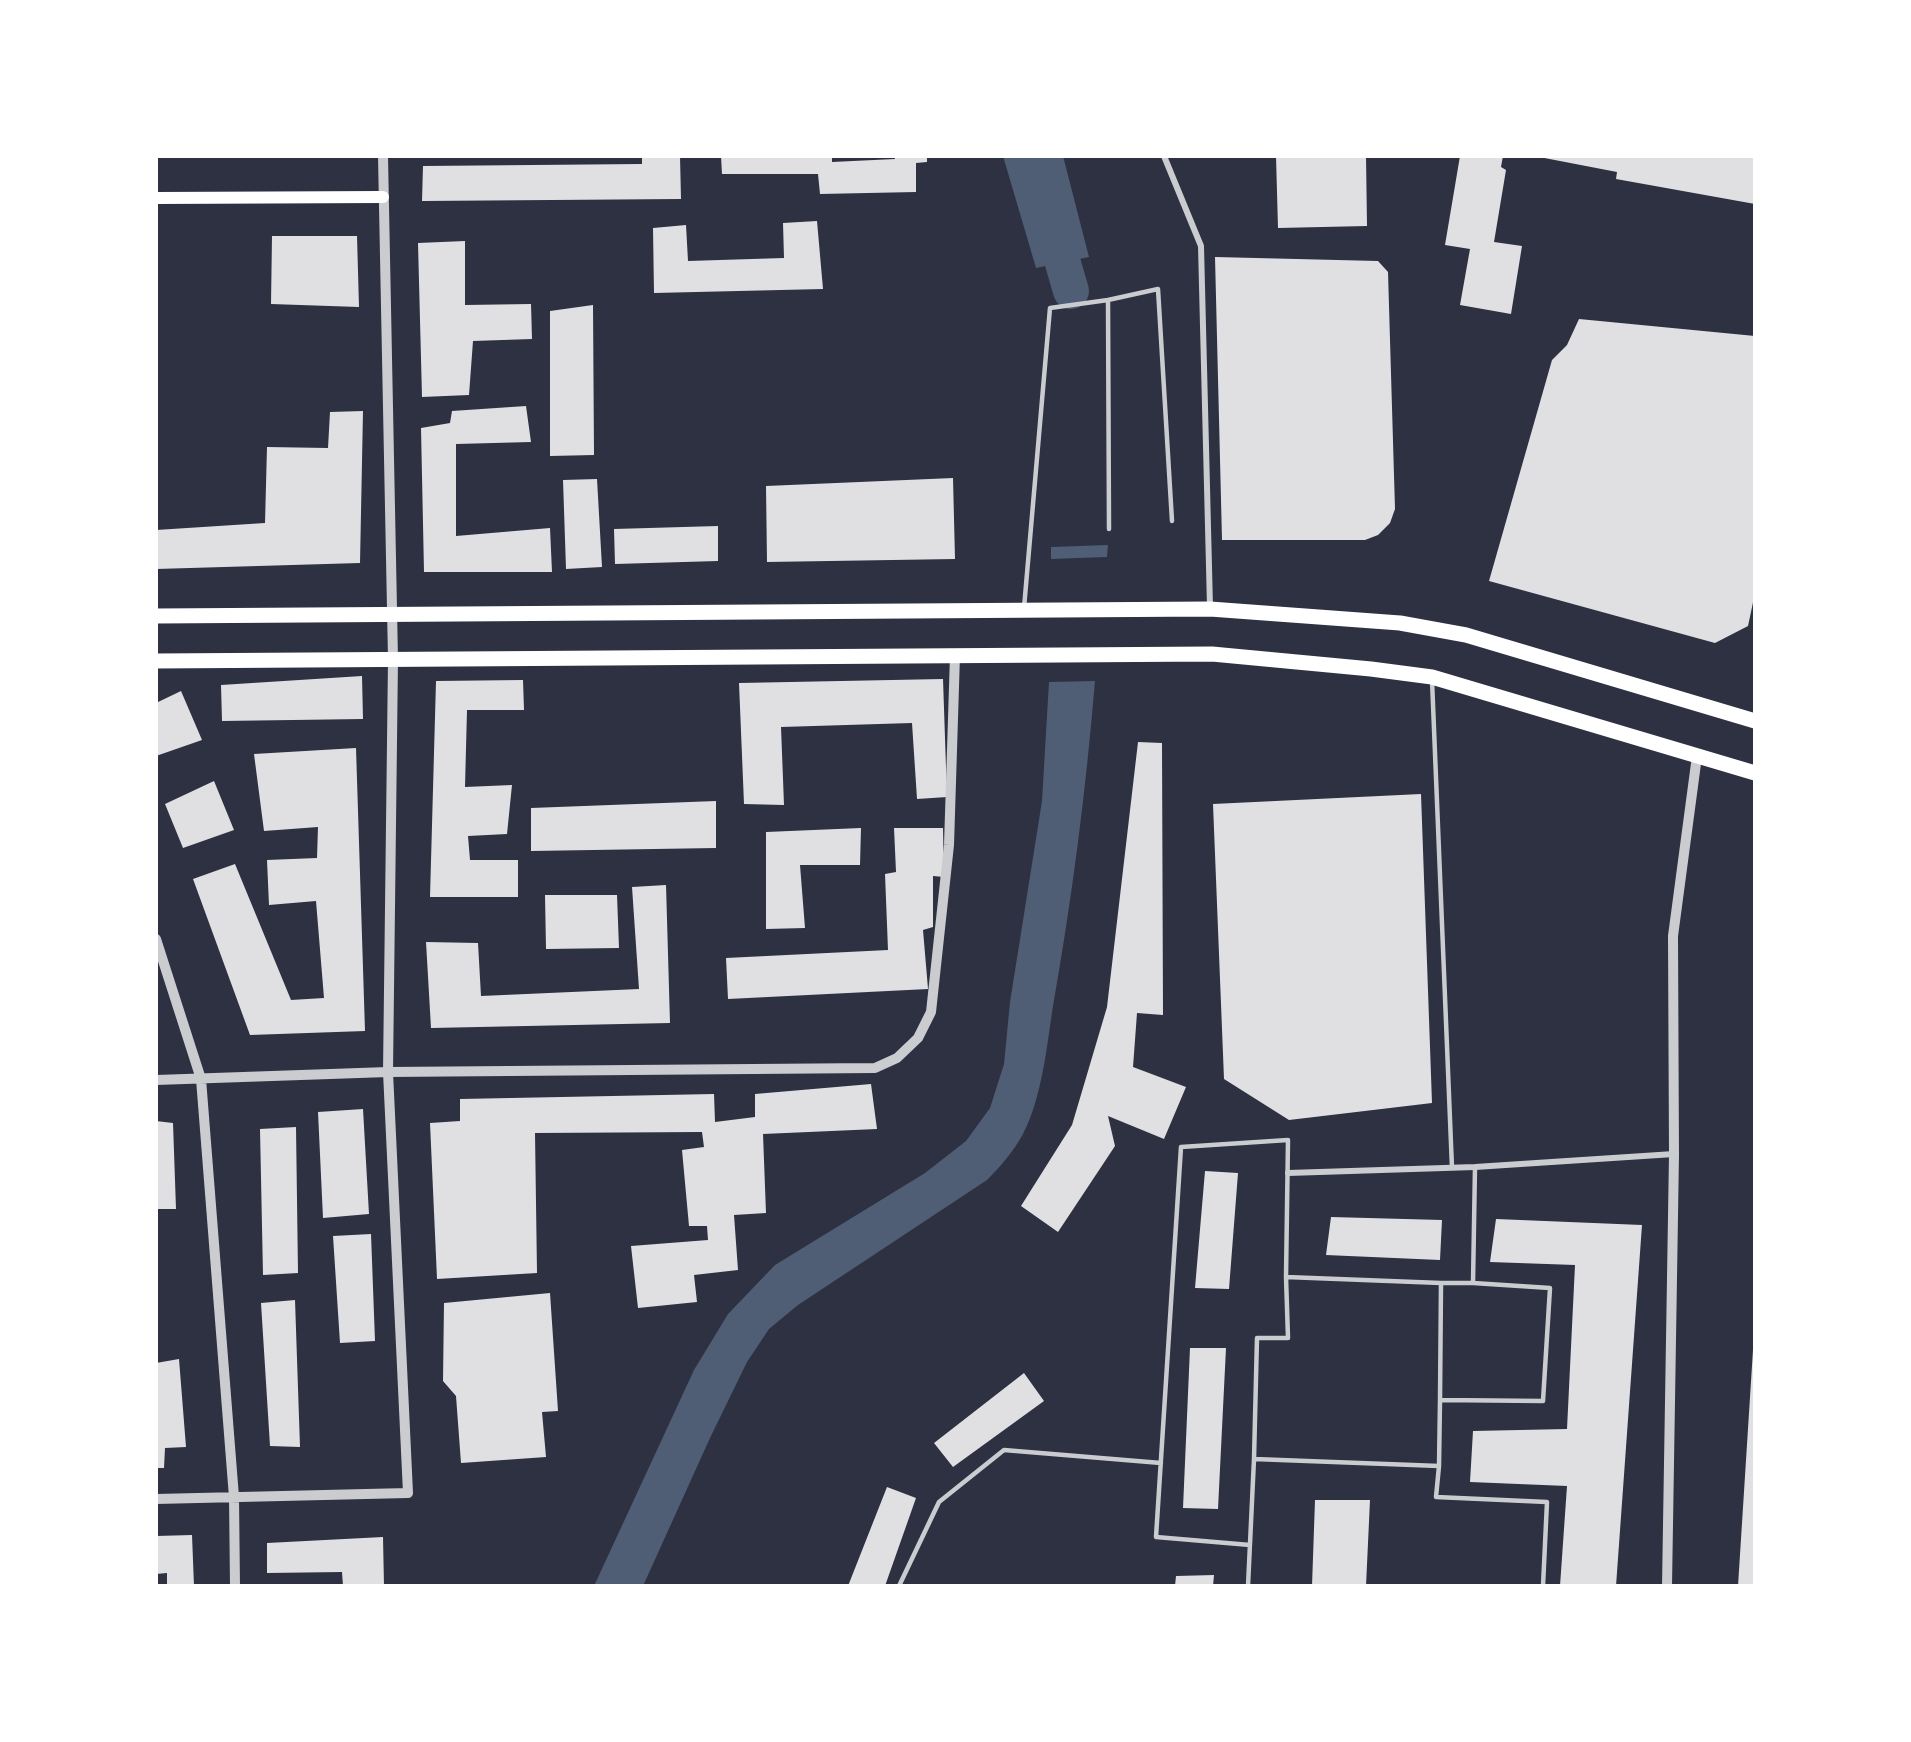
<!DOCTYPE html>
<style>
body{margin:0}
#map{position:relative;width:1911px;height:1742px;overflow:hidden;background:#2d3142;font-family:Inter,sans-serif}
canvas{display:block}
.frame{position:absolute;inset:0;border:158px solid #fff;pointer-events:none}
</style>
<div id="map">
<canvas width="1911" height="1742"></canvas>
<div class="frame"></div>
</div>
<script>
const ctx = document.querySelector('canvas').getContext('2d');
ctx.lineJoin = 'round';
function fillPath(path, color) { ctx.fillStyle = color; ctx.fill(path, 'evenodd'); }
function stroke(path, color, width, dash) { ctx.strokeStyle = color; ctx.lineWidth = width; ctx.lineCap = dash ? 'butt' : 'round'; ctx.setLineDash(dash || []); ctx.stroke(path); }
fillPath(new Path2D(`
 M1003,156H1063L1089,257L1036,268Z
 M1108,545L1107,557L1051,559V547Z
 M1095,681C1086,790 1072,898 1053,1006C1047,1045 1042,1098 1023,1134C1014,1151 1000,1167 987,1180L798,1305L769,1329L747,1362L710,1438L643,1586H594L694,1370L728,1314L775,1265L925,1173L966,1141L990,1108L1004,1064L1010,1002L1042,801L1049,682Z`), '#4f5d75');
stroke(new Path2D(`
 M1032,156L1071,291`), '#4f5d75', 36);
fillPath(new Path2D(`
 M642,156H680L681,199L422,201L423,166L642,164Z
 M721,156H832V162L895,159L894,156H927V162L916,163V192L820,194L818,174H722Z
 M1276,156H1366L1367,226L1278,228Z
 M1460,156H1503L1501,167L1506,170L1494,242L1522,246L1511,314L1460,305L1470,249L1445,245Z
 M1534,156H1755V204L1616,179L1617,172Z
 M817,221L823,289L654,293L653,228L686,225L688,261L784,258L783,223Z
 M272,236H357L359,307L271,304Z
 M465,241V305L531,304L532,339L473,341L469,395L422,397L418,243Z
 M1215,257L1378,261L1388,272L1395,509L1390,523L1378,535L1365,540H1222Z
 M593,305L594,455L550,456V311Z
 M1579,319L1755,336V593L1748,626L1715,643L1489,581L1552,360L1567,345Z
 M526,406L531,442L456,444V536L550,528L552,572H424L421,428L450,423L452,411Z
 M363,411L360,563L156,569V530L265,523L267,447L328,448L330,412Z
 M953,478L955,559L767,562L766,486Z
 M597,479L602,567L566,569L563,480Z
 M718,526V561L615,564L614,529Z
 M362,676L363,719L222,721L221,685Z
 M943,679L947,797L917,799L912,723L781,727L784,805L744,804L739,683Z
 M523,680L524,710H467L465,787L512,785L507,834L468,836L470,860H518V897H430L436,681Z
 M181,691L202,740L156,756V703Z
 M1138,742L1162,743L1163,1015L1137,1013L1133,1067L1186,1087L1164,1139L1108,1116L1115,1146L1058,1232L1021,1206L1072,1125L1107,1007Z
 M356,748L365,1031L250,1035L193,879L235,864L291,1000L324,998L316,901L269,905L267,860L317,858L318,827L264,831L254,754Z
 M214,781L234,830L183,848L165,804Z
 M1421,794L1432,1103L1289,1120L1224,1079L1213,804Z
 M716,801V848L531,851V808Z
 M861,828L860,865H800L805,928L766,929V832Z
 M894,828H943L944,877L933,876V927L923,930L928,989L728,999L726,958L888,950L885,874L896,872Z
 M666,885L670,1023L431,1028L426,942L478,943L481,996L639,989L632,887Z
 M545,895H617L619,948L546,949Z
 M871,1084L877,1129L763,1134L766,1213L734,1215L738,1270L694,1275L697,1302L638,1308L631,1246L708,1240L707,1226H689L682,1150L704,1147L702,1132L535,1133L537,1273L437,1279L430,1123L460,1121V1099L714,1094L715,1122L755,1117V1094Z
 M363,1109L369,1214L323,1218L318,1112Z
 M156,1121L173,1123L176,1209H156Z
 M296,1127L298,1273L263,1275L260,1129Z
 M1205,1171L1238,1173L1229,1289L1195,1288Z
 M1331,1217L1442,1220L1440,1260L1326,1255Z
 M1496,1219L1642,1225L1616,1586H1560L1567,1486L1470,1482L1473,1431L1567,1429L1575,1265L1490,1262Z
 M371,1234L375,1341L340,1343L333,1236Z
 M550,1293L558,1411L542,1412L546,1457L461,1463L456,1396L443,1381L444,1303Z
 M295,1300L300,1447L270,1446L261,1303Z
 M1190,1348H1226L1218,1509L1183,1508Z
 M1753,1350H1755V1586H1738Z
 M179,1359L186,1447L165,1448L164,1468H156V1363Z
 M1024,1373L1044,1401L953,1467L934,1443Z
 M887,1487L916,1498L885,1586H848Z
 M1315,1500H1370L1366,1586H1312Z
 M192,1535L194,1586H167V1573L156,1574V1536Z
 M383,1537L384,1586H343L342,1572L267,1573V1543Z
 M1214,1575L1213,1586H1175L1176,1576Z`), '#e0e0e3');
stroke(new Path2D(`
 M1108,300L1158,289L1172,521
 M1024,608L1050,308L1108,300L1109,529
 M1432,680L1452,1168
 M1286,1277L1441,1283
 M1440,1400L1441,1283H1473
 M1439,1466L1440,1400L1543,1401L1550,1288L1473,1283L1475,1167
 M1250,1545L1156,1537L1181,1147L1288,1140L1286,1277L1288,1338H1257L1254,1459L1439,1466L1436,1497L1547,1502L1543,1586
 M899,1586L939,1502L1004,1450L1161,1463
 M1248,1586L1254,1459`), '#caccd0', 4.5);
stroke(new Path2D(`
 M1164,156L1201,246L1210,607
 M1288,1173L1475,1167L1674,1154`), '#caccd0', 6);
stroke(new Path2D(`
 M156,939L201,1079L234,1497L235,1586
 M156,1080L388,1072L875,1068L897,1058L918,1038L931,1012L949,845L955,655
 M156,1499L408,1493L388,1072L393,659L383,156
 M1667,1586L1674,1154L1673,936L1697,756`), '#caccd0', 10);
stroke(new Path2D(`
 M156,198L383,197`), '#fff', 12);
stroke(new Path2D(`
 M156,616L1210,609L1400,623L1466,635L1755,721
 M156,661L1212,654L1371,669L1432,677L1755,773`), '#fff', 15);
</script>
